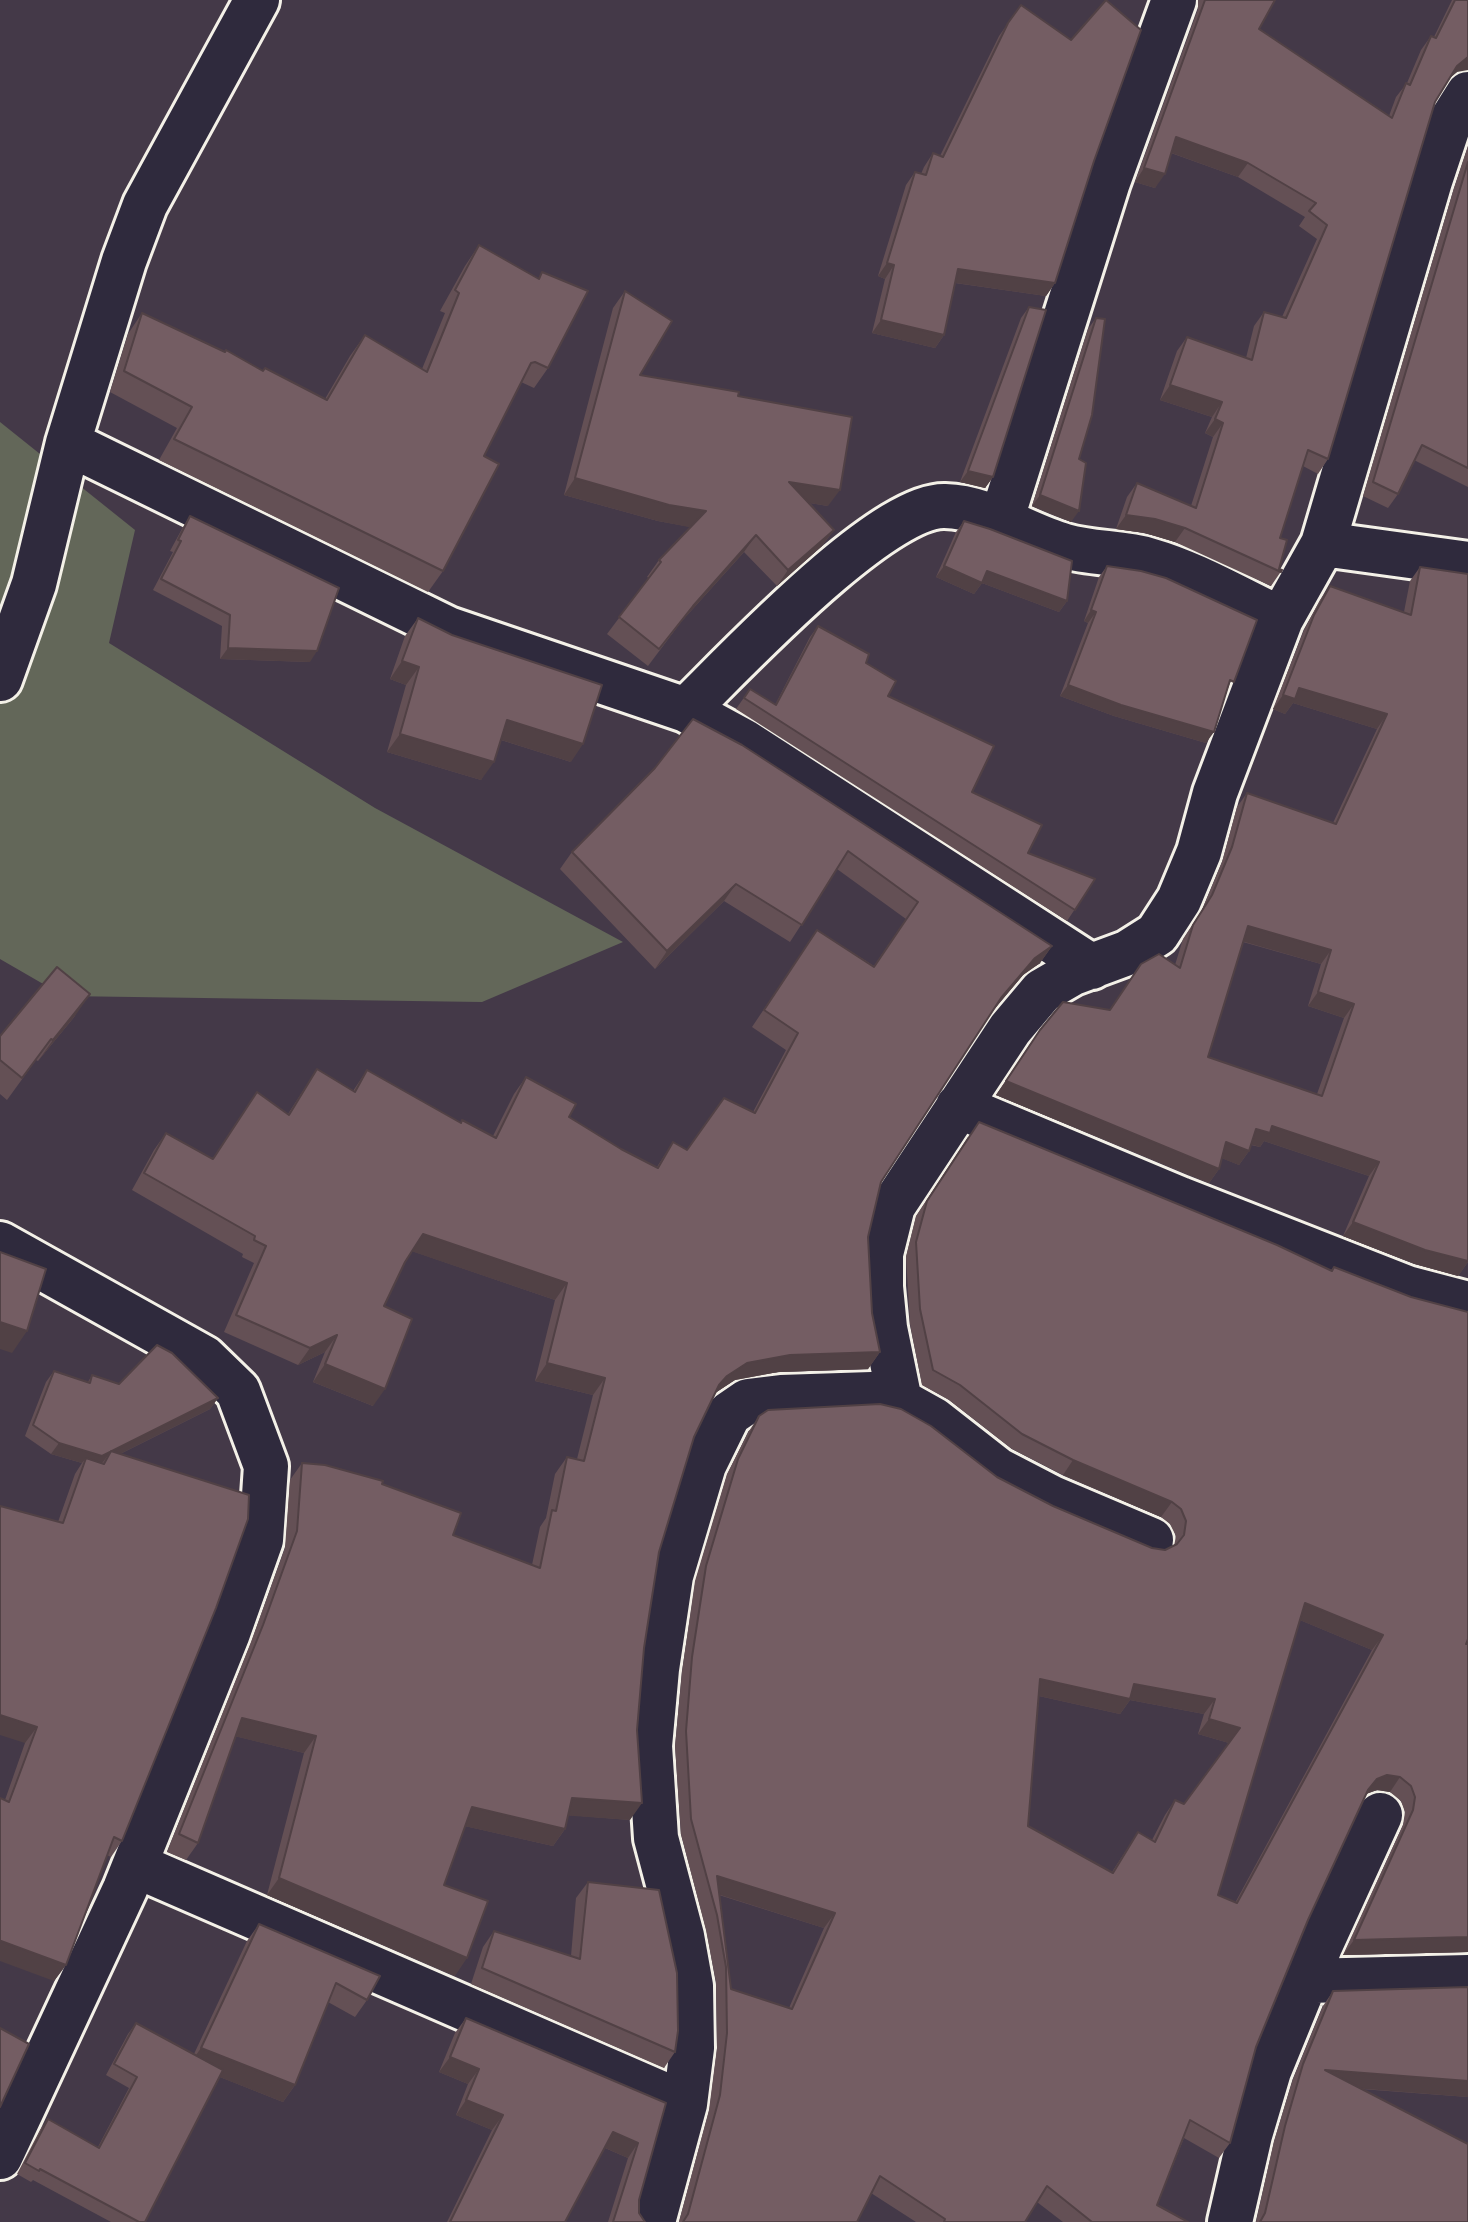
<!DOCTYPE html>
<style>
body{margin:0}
canvas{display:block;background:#443948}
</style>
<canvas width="1468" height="2222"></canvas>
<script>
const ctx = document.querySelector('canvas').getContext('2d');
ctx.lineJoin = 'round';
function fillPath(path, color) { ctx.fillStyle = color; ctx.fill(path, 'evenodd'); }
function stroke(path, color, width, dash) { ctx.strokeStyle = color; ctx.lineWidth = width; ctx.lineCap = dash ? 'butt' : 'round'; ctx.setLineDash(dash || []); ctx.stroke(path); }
fillPath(new Path2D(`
 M0,422L135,530L109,643L375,808L623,942L482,1002L64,996L0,959Z`), '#636759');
const street = new Path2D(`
 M68,443L448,629L686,710L743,741L1092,967
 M1001,521L1108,182L1174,0
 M1323,544L1468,564
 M0,679L34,584L68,443L124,261L145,205L257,0
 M686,710C733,664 882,504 945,506C988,507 1025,535 1065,546C1092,554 1122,552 1149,560C1195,573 1238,599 1281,619
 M958,1106L1180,1199L1407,1288L1468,1304
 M0,1244L204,1358L238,1391L266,1466L261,1540L228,1633L125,1889L0,2157
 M900,1401L885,1328L881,1287V1254L893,1206L1010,1029L1042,991L1073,973L1127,953L1157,934L1179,900L1199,852L1215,793L1281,619L1323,544L1430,181L1449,124L1468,94
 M135,1865L685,2104
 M1306,1981L1468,1977
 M653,2222L685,2104L692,2048L691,1986L682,1936L656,1838L650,1746L657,1669L671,1576L704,1465L729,1414L748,1401L781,1397L872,1394L900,1401L934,1420L998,1470L1052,1498L1151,1540
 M1230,2222L1250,2135L1269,2071L1321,1944L1380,1815`);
stroke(street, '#f4f1e8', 50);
stroke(street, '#2f2a3d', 44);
fillPath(new Path2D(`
 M1198,0H1275L1259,29L1389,116L1396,97L1407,83L1421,50L1431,36L1434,37L1452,0H1468L1457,72L1450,78L1435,102L1328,459L1318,474L1303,466L1280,538L1279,569L1282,570L1271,586L1175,542L1145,533L1116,529L1127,497L1137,483L1191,506L1213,437L1205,433L1212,417L1160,400L1177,351L1187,337L1246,358L1254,326L1264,312L1282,317L1317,239L1299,226L1305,217L1238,177L1171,153L1155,188L1135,182L1198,9Z
 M1021,5L1094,161L1055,283L1046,296L955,283L944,335L935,348L872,333L885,279L878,276L906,185L915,172L921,174L924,167L933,153L940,156L999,36Z
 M1468,146V487L1414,460L1398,494L1388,508L1363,496L1454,188Z
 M479,245L538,279L542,272L548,368L534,388L521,382L484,456L443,571L428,592L159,460L177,428L110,392L128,334L142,313L263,371L325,399L350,356L365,335L422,369L445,313L440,311L465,266Z
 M625,291L640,375L738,396L828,506L810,503L834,530L822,546L777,586L744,552L681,622L648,666L607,634L649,578L647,577L659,560L691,527L658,521L564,495L613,308Z
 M1029,307L993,477L985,488L960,482L1021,318Z
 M1096,318L1079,459L1071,522L1032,506L1088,329Z
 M190,516L310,662L220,659L222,626L153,590L173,552L170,551L183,527Z
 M964,521L1067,601L1059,612L982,583L974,594L936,577L956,532Z
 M1107,566L1226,693L1206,743L1114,716L1060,696L1088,623L1084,621L1099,577Z
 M1420,567L1468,574V1262L1458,1276L1415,1264L1343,1236L1369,1176L1264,1141L1260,1147L1251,1145L1249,1151L1239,1165L1222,1158L1219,1169L1209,1183L996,1095L1040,1030L1110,1010L1175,965L1183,939L1202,910L1222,862L1237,807L1247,793L1333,823L1377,729L1293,703L1285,714L1273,709L1304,630L1320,600L1330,586L1404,612L1410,581ZM1243,942L1321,964L1308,1006L1344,1018L1317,1094L1208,1057Z
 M418,618L571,762L501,740L481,780L387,752L406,685L390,679L405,636Z
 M818,626L866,663L888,696L972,792L1028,853L1095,879L1067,921L736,709L750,689L775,705L810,637Z
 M693,719L1052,946L1040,963L1023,975L993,1011L881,1182L868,1237L872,1313L880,1352L868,1369L778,1372L735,1380L715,1393L694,1437L659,1552L644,1648L630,1820L568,1815L565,1829L553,1846L465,1826L444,1885L455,1976L267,1895L304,1753L235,1736L198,1843L186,1860L167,1852L251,1642L285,1548L290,1480L302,1463L382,1484L453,1535L532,1565L540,1527L546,1518L555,1474L567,1457L577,1459L593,1395L535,1381L555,1300L412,1251L405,1262L384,1306L373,1406L313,1382L325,1352L298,1365L224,1332L254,1263L242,1257L243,1254L132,1190L154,1150L166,1133L212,1158L288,1114L317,1069L353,1091L367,1070L460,1122L493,1136L514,1094L526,1077L569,1117L621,1149L657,1167L673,1142L687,1150L753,1112L786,1050L752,1027L817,930L874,966L906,919L837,869L790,942L724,901L655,969L560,869L572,852L655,768Z
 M75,1016L38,1061L36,1060L7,1100L0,1094V1036Z
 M968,1137L1331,1270L1334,1267L1466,1644L1468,1952L1343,1955L1403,1825L1405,1812L1401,1801L1390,1792L1377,1790L1366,1794L1308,1920L1256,2047L1230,2143L1219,2158L1184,2138L1157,2205L1188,2222H1063L1037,2202L1025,2222H916L871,2193L857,2222H679L709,2110L717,2048L716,1982L706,1930L681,1834L675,1746L682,1672L695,1581L727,1474L749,1431L759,1416L997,1477L1053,1506L1152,1548L1165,1550L1174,1546L1176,1536L1170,1524L1161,1517L1063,1475L1012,1449L949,1400L922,1385L910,1324L906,1257L916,1216ZM1300,1620L1372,1650L1235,1903L1218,1895ZM1039,1696L1120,1714L1130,1700L1204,1714L1198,1734L1229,1743L1184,1804L1175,1800L1165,1815L1152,1840L1138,1832L1112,1872L1028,1826ZM719,1895L824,1928L789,2008L731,1989Z
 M54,1371L88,1382L92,1375L119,1384L218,1398L210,1409L120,1454L122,1841L111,1857L107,1855L66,1965L54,1981L5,1800L25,1743L58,1522L75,1474L82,1463L51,1454L25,1436L46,1382Z
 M588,1882L675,2052L664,2068L471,1984L483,1947L494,1931L571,1956L576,1898Z
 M259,1924L367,2000L355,2017L328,2002L295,2085L283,2102L220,2077L145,2222H111L33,2180L31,2182L17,2174L40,2130L48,2119L98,2147L129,2088L106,2075L128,2034L136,2023L194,2054L247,1941Z
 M1468,1987V2097L1361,2089L1468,2222H1256L1274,2141L1293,2079L1323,2006L1333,1991Z
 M466,2018L666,2103L639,2200V2213L645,2222H608L628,2158L605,2148L565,2222H447L492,2130L456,2115L468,2084L439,2072L455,2033Z`), '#645055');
fillPath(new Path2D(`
 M1468,57V70L1457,72L1447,80L1457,66Z
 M1176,137L1248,163L1238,177L1166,151Z
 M1144,168L1165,174L1155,188L1135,182Z
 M887,263L894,265L885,279L878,276Z
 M958,269L1055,283L1046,296L949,282Z
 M881,320L944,335L935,348L872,333Z
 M1170,385L1222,402L1212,417L1160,400Z
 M1215,419L1223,423L1213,437L1205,433Z
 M968,471L993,477L985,488L960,482Z
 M575,478L706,511L694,528L658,521L564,495Z
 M789,482L840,490L828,506L778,498Z
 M1040,495L1079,511L1071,522L1032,506Z
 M1126,515L1155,519L1185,528L1175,542L1145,533L1116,529Z
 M834,530L822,546L777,586L788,570Z
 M756,535L744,552L681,622L648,666L693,606Z
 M944,566L987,571L1067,601L1059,612L982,583L974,594L936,577Z
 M1091,610L1096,612L1088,623L1084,621Z
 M228,648L317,651L310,662L220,659Z
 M402,661L419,667L406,685L390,679Z
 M1068,685L1214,732L1206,743L1114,716L1060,696Z
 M1299,688L1387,714L1377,729L1293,703L1285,714L1273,709L1283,695Z
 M507,720L583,744L571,762L495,738Z
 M400,734L494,762L481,780L387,752Z
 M736,884L724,901L655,969L667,951Z
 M1248,926L1331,950L1321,964L1238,940Z
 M1052,946L1040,963L1023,975L989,1015L1001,998L1035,958Z
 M1318,992L1354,1004L1344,1018L1308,1006Z
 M90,994L75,1016L38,1061L53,1040Z
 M1006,1081L1219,1169L1209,1183L996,1095Z
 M1272,1126L1379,1162L1369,1176L1264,1141L1260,1147L1246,1143L1256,1129Z
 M1226,1142L1249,1151L1239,1165L1216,1156Z
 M1353,1222L1468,1261V1262L1458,1276L1415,1264L1343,1236Z
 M423,1234L567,1283L555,1300L411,1251Z
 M0,1322L27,1331L12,1353L0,1349Z
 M337,1335L325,1352L298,1365L310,1348Z
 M880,1352L868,1369L778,1372L735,1380L715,1393L719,1385L727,1376L747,1363L790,1355Z
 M547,1363L605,1378L593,1395L535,1381Z
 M325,1364L385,1389L373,1406L313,1382Z
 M218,1398L210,1409L106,1461L111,1451Z
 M59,1443L111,1451L103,1462L94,1467L86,1458L82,1463L51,1454Z
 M1073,1460L1172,1502L1161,1517L1063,1475Z
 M1305,1603L1383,1635L1372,1650L1295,1618Z
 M1040,1679L1134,1684L1215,1699L1204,1714L1130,1700L1120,1714L1030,1694Z
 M0,1715L37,1727L25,1743L0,1735Z
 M242,1718L316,1736L304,1753L230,1735Z
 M1209,1719L1240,1728L1229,1743L1198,1734Z
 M1387,1775L1400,1777L1390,1792L1377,1790L1366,1794L1368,1790L1377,1779Z
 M572,1798L642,1803L630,1820L560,1815Z
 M472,1807L565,1829L553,1846L460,1825Z
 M717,1876L835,1913L824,1928L711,1892Z
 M279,1878L467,1958L455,1976L267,1895Z
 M1468,1937V1952L1343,1955L1354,1940Z
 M0,1941H1L66,1965L54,1981L0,1961Z
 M201,2048L295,2085L283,2102L189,2065Z
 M450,2057L479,2069L468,2084L439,2072Z
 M1325,2070L1468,2081V2097L1315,2085Z
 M466,2100L503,2115L492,2130L456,2115Z
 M613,2132L638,2143L628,2158L603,2147Z`), '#514145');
const building = new Path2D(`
 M1106,0L1141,30L1094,161L1055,283L958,269L944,335L881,320L894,265L887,263L915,172L926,175L933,153L943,157L1008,23L1021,5L1071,40Z
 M1205,0H1275L1259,29L1392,118L1406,83L1410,85L1431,36L1436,38L1455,0H1468V57L1457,66L1435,102L1328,459L1308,450L1280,538L1287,540L1279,569L1282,570L1281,572L1185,528L1155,519L1126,515L1137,483L1196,508L1223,423L1215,419L1222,402L1170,385L1187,337L1252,360L1264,312L1286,318L1327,225L1309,211L1316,203L1248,163L1176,137L1165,174L1144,168Z
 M1468,162V468L1422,445L1398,494L1373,482Z
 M479,245L539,279L542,272L588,291L548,368L535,362L531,363L484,456L499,464L443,571L174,439L192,407L124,371L142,313L225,352L226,350L263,371L265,368L327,400L365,335L427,372L459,293L455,290Z
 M625,291L672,321L640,375L739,392L738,396L852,417L840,490L789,482L834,530L788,570L756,535L693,606L659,649L619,617L661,562L659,560L706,511L669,505L575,478Z
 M1029,307L1046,310L993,477L968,471Z
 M1096,318L1105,319L1092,415L1079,459L1086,463L1079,511L1040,495Z
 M190,516L339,588L317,651L228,648L230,615L161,579L181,541L178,540Z
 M964,521L990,529L1072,561L1067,601L987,571L982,583L944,566Z
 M1107,566L1141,571L1166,578L1257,620L1234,682L1230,680L1214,732L1121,705L1068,685L1096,612L1091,610Z
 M1420,567L1468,574V1261L1425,1250L1353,1222L1379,1162L1272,1126L1270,1133L1256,1129L1249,1151L1226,1142L1219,1169L1006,1081L1040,1030L1063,1002L1110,1010L1141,964L1159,954L1180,968L1193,925L1212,895L1232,847L1247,793L1336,824L1387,714L1299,688L1295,699L1283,695L1314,615L1330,586L1411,615ZM1248,926L1331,950L1318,992L1354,1004L1322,1096L1208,1057Z
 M418,618L452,635L602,685L583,744L507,720L494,762L400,734L419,667L402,661Z
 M818,626L869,654L866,663L896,681L888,696L994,746L972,792L1042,825L1028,853L1095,879L1075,910L744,698L750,689L776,705Z
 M693,719L742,745L1052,946L1035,958L1001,998L881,1182L868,1237L872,1313L880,1352L790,1355L747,1363L727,1376L719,1385L694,1437L659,1552L644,1648L637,1730L642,1803L572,1798L565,1829L472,1807L444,1885L488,1901L467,1958L279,1878L316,1736L242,1718L198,1843L179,1834L263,1625L297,1531L302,1463L325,1465L383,1481L382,1484L461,1513L453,1535L540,1568L552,1510L556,1511L567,1457L584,1461L605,1378L547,1363L567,1283L423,1234L405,1262L384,1306L412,1319L385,1389L325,1364L337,1335L310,1348L236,1315L266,1246L254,1240L255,1236L144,1173L166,1133L213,1159L257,1092L289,1115L317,1069L355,1092L367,1070L461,1123L462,1120L496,1138L526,1077L576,1104L569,1117L621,1149L658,1168L673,1142L687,1150L724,1098L755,1113L798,1033L764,1010L817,930L874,967L918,902L848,851L802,925L736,884L667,951L572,852L655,768Z
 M57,967L90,994L53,1040L51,1039L22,1078L0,1060V1036Z
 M979,1122L1277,1245L1332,1271L1334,1267L1411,1297L1468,1312V1639L1466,1644H1468V1937L1354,1940L1413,1810L1415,1797L1411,1786L1400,1777L1387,1775L1377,1779L1368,1790L1308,1920L1256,2047L1230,2143L1190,2120L1157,2205L1188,2222H1092L1047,2186L1025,2222H944L945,2219L880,2176L857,2222H683L688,2214L720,2095L727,2033L726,1967L717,1915L691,1819L686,1731L692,1657L706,1566L738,1459L759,1416L768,1410L880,1404L901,1409L931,1426L997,1477L1053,1506L1152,1548L1165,1550L1177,1544L1184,1535L1186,1521L1181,1509L1172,1502L1073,1460L1022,1434L960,1385L933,1370L920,1309L916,1242L927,1201ZM1305,1603L1383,1635L1237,1903L1218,1895ZM1040,1679L1130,1699L1134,1684L1215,1699L1209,1719L1240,1728L1184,1804L1175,1800L1155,1842L1138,1832L1113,1873L1028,1826ZM717,1876L835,1913L792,2009L731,1989Z
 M0,1252L46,1269L27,1331L0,1322Z
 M157,1345L172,1353L218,1398L102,1456L59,1443L33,1425L54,1371L90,1383L92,1375L119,1384Z
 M111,1451L249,1495L248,1519L216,1608L122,1841L114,1837L66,1965L1,1941L0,1942V1798L9,1802L37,1727L0,1715V1506L63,1523L86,1458L104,1464Z
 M588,1882L659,1890L677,1973L678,2031L675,2052L482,1968L494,1931L580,1959Z
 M259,1924L380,1976L367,2000L336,1983L295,2085L201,2048Z
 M1468,1987V2081L1325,2070L1468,2144V2222H1260L1265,2213L1285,2126L1303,2064L1333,1991Z
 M466,2018L666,2103L639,2200V2213L645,2222H613L638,2143L613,2132L565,2222H450L503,2115L466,2100L479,2069L450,2057Z
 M136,2023L223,2070L145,2222H139L40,2169L39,2171L25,2163L48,2119L99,2148L137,2077L114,2064Z
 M0,2028L29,2044L0,2107Z`);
fillPath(building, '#745d63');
stroke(building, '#514145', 2);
</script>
